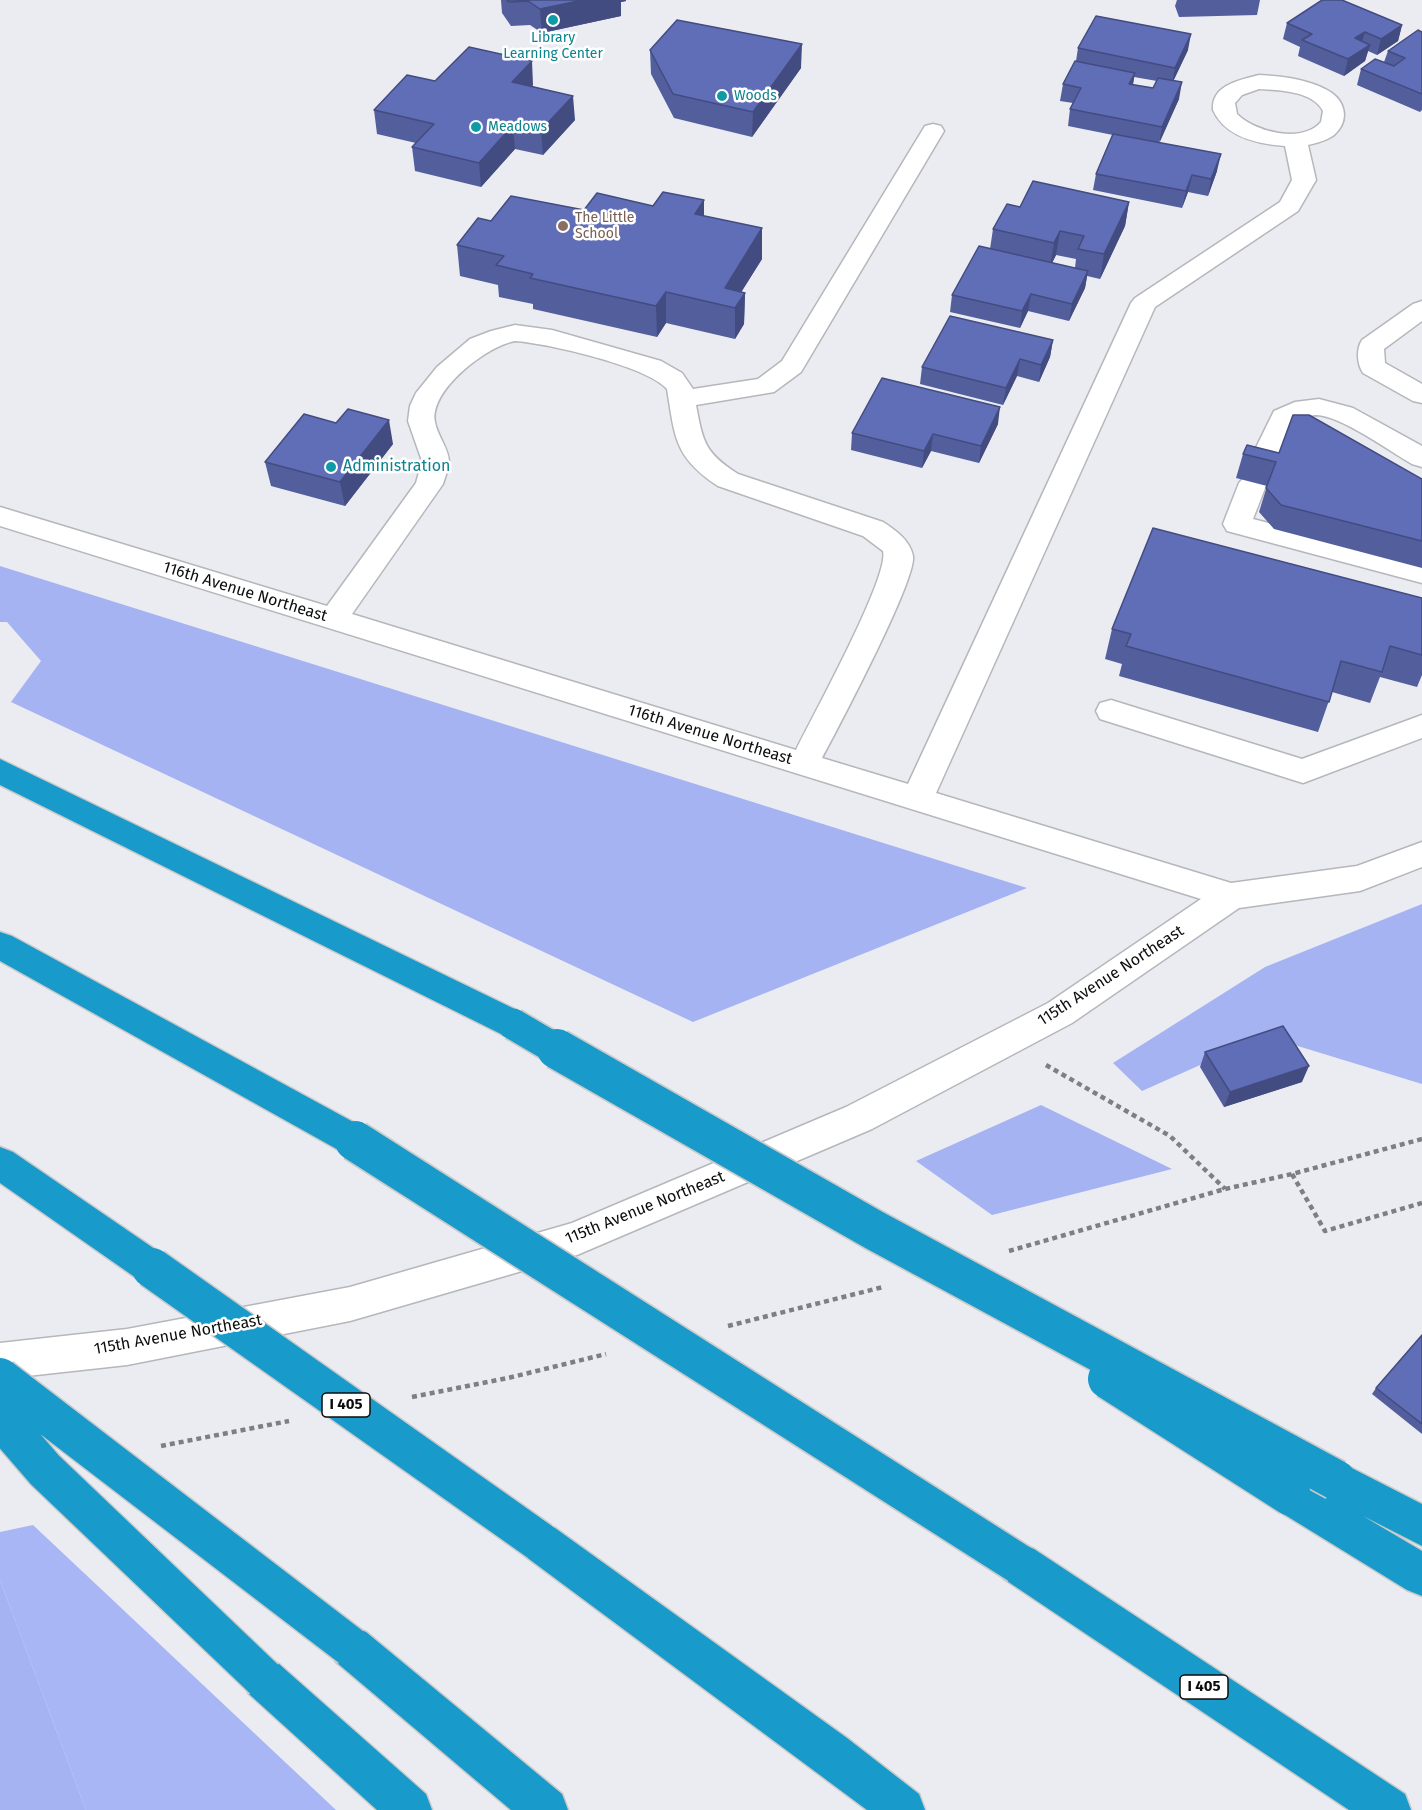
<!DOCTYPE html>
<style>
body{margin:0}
canvas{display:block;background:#eaecf1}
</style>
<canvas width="1422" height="1810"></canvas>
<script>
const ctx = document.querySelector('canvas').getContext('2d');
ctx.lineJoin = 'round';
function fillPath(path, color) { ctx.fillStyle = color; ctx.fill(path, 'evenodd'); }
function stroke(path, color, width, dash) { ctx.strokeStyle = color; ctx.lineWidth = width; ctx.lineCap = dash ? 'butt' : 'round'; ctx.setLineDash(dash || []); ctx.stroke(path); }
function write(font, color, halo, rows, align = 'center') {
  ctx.font = font + ' "Fira Sans",sans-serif'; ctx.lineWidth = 5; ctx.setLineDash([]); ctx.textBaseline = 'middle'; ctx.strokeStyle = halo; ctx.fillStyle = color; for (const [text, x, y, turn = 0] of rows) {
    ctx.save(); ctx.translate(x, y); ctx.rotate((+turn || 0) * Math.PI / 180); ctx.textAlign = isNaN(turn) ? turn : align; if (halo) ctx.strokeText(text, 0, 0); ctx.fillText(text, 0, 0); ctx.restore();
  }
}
fillPath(new Path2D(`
 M33,1525L336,1810H86L0,1580V1532Z`), '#a8b6f5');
fillPath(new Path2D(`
 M0,566L1027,888L693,1022L11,702L41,661L7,622H0Z
 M1422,904V1084L1265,1036L1142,1091L1113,1063L1265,967Z
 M1041,1105L1172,1169L992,1215L916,1161Z
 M0,1580L86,1810H0Z`), '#a5b3f3');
const minor = new Path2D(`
 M1259,75C1281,76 1307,79 1327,90C1346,100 1350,121 1334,135C1326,141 1316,143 1308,145L1316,180L1298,211L1155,307L936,793L1231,883L1357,866L1422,842V867L1360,891L1239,908L1072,1023L872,1129L577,1255L350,1321L127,1365L0,1379V1343L127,1329L350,1287L572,1223L846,1107L1048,1003L1201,899L0,526V507L327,606L416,483L422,461L408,421L410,406L416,393L437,367L470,339L491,331L515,325L552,330L661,361L682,373L693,389L758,379L782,361L925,126L933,124L941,126L944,131L801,372L774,392L696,405C703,442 704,452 738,474L883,522C895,530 910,540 913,556C917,579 838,728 822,758L908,784L1131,303L1135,298L1280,202L1292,180L1285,146C1257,144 1225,137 1213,110C1211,85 1240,80 1259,75ZM1259,89C1279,90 1313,91 1323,111L1321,122C1302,144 1255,132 1237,114L1235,103L1242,95ZM515,341C546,343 647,366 667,389C675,437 674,457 718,486L863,536L883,551C890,576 811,719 796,750L352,614L443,484C445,477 449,468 449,462C449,449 437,435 435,422C429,390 487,346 515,341Z
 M1422,301V321L1384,349L1385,363L1422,384V403L1413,401L1363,373C1357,364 1356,349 1362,340L1413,304Z
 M1319,399L1353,408L1422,446V467L1412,464C1389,451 1342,416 1316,415C1308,415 1301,419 1294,422L1271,474L1265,481L1267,483L1253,519L1422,563V583L1227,531L1223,524L1239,483L1245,476L1243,474L1274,411L1295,402Z
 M1111,700L1302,759L1422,715V738L1303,783L1100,719L1096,711L1100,703Z`);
const highway = new Path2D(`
 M0,759L525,1014L530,1024L525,1034L513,1038L501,1034L0,785Z
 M0,932L12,936L368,1130L373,1141L368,1152L355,1157L342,1152L0,961Z
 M0,1147L13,1152L165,1256L171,1268L165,1280L152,1285L139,1280L0,1183Z
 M1336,1460L1422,1504V1546L1363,1516L1422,1551V1596L1407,1590L1277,1510L1271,1496L1277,1482L1291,1476L1320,1491L1316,1480L1322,1466Z
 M540,1522L555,1528L847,1738L919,1794L925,1810H867L525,1556L519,1542L525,1528Z
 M1019,1543L1034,1549L1405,1794L1411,1810H1349L1004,1579L998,1564L1004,1549Z
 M351,1626L366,1632L562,1794L568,1810H511L336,1662L330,1647L336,1632Z
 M264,1657L279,1664L426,1794L432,1810H377L249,1694L242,1679L249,1664Z`);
stroke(minor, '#b5b7bb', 3);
stroke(highway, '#cacaca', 3);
stroke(new Path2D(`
 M1046,1065L1170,1136L1225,1189
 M1292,1174L1325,1231L1422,1203
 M1009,1251L1225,1189L1292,1174L1422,1139
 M728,1326L883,1287
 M412,1397L508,1378L606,1354
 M161,1446L289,1421`), '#7d7f82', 4.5, [5, 4]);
fillPath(minor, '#fff');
fillPath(highway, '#189aca');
const highwayBridgeFar1 = new Path2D(`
 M513,1024L559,1051`);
const highwayBridge = new Path2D(`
 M557,1049L874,1230L1336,1480
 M355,1141L1019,1564
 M152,1268L540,1542
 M0,1378L351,1647
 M1108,1379L1291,1496
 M0,1418L45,1470L264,1679`);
stroke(highwayBridgeFar1, '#cacaca', 34, []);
stroke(highwayBridge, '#cacaca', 43, []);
stroke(highwayBridgeFar1, '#189aca', 31);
stroke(highwayBridge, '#189aca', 40);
fillPath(new Path2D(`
 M501,0H626V1L621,2V16L542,33L530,25L511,26L502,13Z
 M1177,0H1260L1257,15L1179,17L1175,6Z
 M1287,23L1402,25L1398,41L1377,55L1368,51L1365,61L1344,76L1298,56L1300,47L1283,39Z
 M1422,32V110L1420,112L1357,85L1361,69L1384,62L1388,51Z
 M1078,48L1188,50L1173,81L1179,99L1159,142L1217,171L1208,196L1188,192L1182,208L1093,190L1096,174L1113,135L1068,126L1070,109L1073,103L1060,101L1063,84L1076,61ZM1134,77L1157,81L1153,88L1133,85Z
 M650,50L801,68L752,137L674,118L651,74Z
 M435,81L533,85L532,86L575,120L543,155L515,149L481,187L415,171L412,147L416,143L377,134L374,110Z
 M1129,202L1125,226L1100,279L1087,276L1085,288L1069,321L1028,311L1020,328L950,312L952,295L990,249L993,229L1020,207ZM1056,255L1076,259L1075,268L1052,263Z
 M653,206L704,216L762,259L741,292L745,293L744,324L735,339L666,323L657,337L533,309V304L499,297L498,285L460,276L457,245L491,221L584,210Z
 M1053,340L1050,357L1039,382L1017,376L1003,405L920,384L922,367Z
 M336,423L393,444L345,506L271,486L265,462Z
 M998,424L979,463L931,451L922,468L851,450L852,433Z
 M1279,453L1422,479V568L1274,529L1259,512L1267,486L1236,478L1243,454Z
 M1422,598V675L1417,687L1380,677L1370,703L1332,692L1318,732L1119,676L1122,664L1105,659L1112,629Z
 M1205,1052L1302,1082L1224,1107L1200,1067Z
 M1422,1335V1434L1372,1394L1376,1388Z`), '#535e9d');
fillPath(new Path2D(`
 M583,0H626V1L621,2V16L542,33L540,9Z
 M1402,25L1398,41L1377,55L1381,39Z
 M1365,32L1360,48L1355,38Z
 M1191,34L1188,50L1172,84L1175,68Z
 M802,44L801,68L752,137L753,112Z
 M1370,45L1365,61L1344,76L1348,59Z
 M532,61L533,85L514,106L512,82Z
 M1135,73L1132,89L1129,84Z
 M1182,82L1179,99L1159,144L1162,127Z
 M573,96L575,120L543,155L541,130Z
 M513,125L515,149L481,187L479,163Z
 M1221,154L1217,171L1208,196L1211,179Z
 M1192,175L1188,192L1182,208L1186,191Z
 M704,200V231L695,214Z
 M1129,202L1125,226L1100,279L1104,254Z
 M762,228V259L732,307L725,288Z
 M1060,231L1056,255L1050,267L1054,243Z
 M1088,271L1085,288L1069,321L1072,304Z
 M666,292V323L657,337L656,306Z
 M745,293L744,324L735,339V308Z
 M1031,294L1028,311L1020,328L1022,311Z
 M1053,340L1050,357L1039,382L1041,365Z
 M1020,359L1017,376L1003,405L1006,388Z
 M1000,407L998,424L979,463L981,446Z
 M389,420L393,444L345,506L340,482Z
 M933,434L931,451L922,468L924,451Z
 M1309,1066L1302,1082L1224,1107L1230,1092Z`), '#434c80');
const building = new Path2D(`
 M507,0H583L540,9L528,1L509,2Z
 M1322,0H1342L1402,25L1381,39L1365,32L1355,38L1370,45L1348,59L1302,40L1312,34L1287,23Z
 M1096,16L1191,34L1175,68L1078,48Z
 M677,20L802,44L753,112L673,94L650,50Z
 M1418,30L1422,32V94L1361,69L1375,59L1394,66L1405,58L1388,51Z
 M469,47L532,61L512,82L573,96L541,130L513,125L479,163L412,147L434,124L374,110L407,75L435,81Z
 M1075,61L1135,73L1129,84L1153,88L1158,78L1182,82L1162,127L1070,109L1081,88L1063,84Z
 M1113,134L1221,154L1211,179L1192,175L1186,191L1096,174Z
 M1033,181L1129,202L1104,254L1078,249L1084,236L1060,231L1054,243L993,229L1007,204L1020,207Z
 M663,192L704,200L695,214L762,228L725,288L745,293L735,308L666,292L656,306L530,278L533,274L496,265L504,256L457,245L478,218L491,221L511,196L584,210L597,193L653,206Z
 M979,246L1088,271L1072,304L1031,294L1022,311L952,295Z
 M950,316L1053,340L1041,365L1020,359L1006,388L922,367Z
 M882,378L1000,407L981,446L933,434L924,451L852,433Z
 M348,409L389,420L340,482L265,462L304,414L336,423Z
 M1293,415H1309L1422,479V541L1281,505L1266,488L1276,462L1243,454L1247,445L1279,453Z
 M1153,528L1422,598V655L1390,646L1382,672L1341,661L1329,702L1126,646L1131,634L1112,629Z
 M1283,1026L1309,1066L1230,1092L1205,1052Z
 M1422,1335V1424L1376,1388Z`);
fillPath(building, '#606db7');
stroke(building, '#434c80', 1.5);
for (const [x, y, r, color] of [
 [553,20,6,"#0f9aa8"],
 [722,96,6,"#0f9aa8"],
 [476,127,6,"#0f9aa8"],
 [563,226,6,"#8d6e63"],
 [331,467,6,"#0f9aa8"]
]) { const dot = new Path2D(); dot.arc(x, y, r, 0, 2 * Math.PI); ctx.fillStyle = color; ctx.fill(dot); stroke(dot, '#fff', 2); }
write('14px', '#0d838f', '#fff', [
 ["Library",553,38,"center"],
 ["Learning Center",553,54,"center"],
 ["Woods",734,96],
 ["Meadows",488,127]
], 'left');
write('14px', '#785e54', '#fff', [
 ["The Little",575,218],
 ["School",575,234]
], 'left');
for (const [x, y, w] of [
 [346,1405,48],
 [1204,1687,48]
]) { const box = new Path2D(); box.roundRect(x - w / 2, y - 12, w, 24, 4.5); ctx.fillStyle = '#fff'; ctx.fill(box); stroke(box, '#0c0d0e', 1.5); }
write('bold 15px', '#0c0d0e', null, [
 ["I 405",346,1405],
 ["I 405",1204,1687]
]);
write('16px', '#0d838f', '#fff', [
 ["Administration",343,467]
], 'left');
write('16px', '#0c0d0e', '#fff', [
 ["116th Avenue Northeast",245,592,17],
 ["116th Avenue Northeast",710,735,17],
 ["115th Avenue Northeast",1111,976,-33],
 ["115th Avenue Northeast",645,1208,-22],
 ["115th Avenue Northeast",178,1335,-10]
]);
</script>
